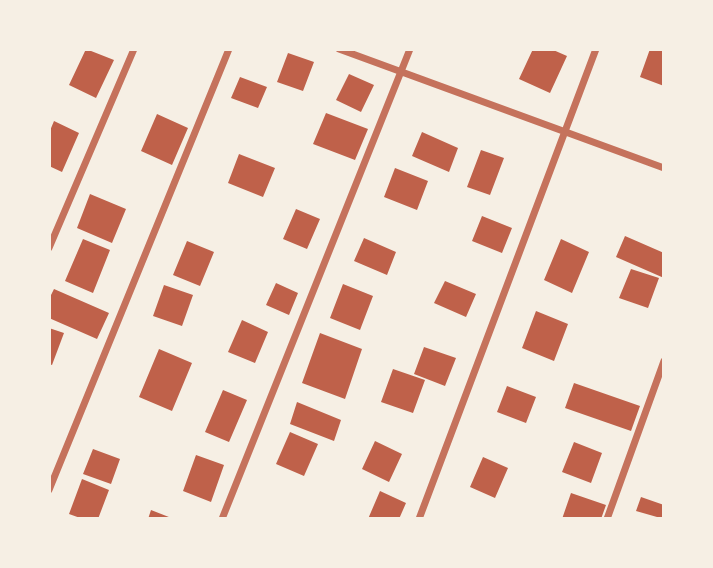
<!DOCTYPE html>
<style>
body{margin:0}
#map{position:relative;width:713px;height:568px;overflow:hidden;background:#f6efe4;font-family:"Roboto Condensed",sans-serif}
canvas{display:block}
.frame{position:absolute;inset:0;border:51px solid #f6efe4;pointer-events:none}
</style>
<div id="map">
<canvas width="713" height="568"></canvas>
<div class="frame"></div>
</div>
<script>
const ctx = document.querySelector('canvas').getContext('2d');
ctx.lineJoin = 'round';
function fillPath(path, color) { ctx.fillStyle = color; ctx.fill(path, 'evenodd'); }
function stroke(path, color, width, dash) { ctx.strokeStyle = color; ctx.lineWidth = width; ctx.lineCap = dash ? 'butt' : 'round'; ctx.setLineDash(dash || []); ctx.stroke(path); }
fillPath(new Path2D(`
 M86,49L114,60L96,98L69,85Z
 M533,49H551L567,56L550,93L519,79Z
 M650,49L664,51V86L640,77Z
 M288,53L314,62L303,91L277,82Z
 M349,74L374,85L361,112L336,100Z
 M240,77L267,87L258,108L231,98Z
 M326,113L368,129L355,160L313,144Z
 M157,114L188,128L172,165L141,151Z
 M54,121L79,133L62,172L49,166V133Z
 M422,132L458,148L449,172L412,156Z
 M481,150L504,158L490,195L467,187Z
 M239,154L275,168L263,197L228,183Z
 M395,168L428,181L417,210L384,197Z
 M90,194L126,209L112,243L77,228Z
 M296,209L320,219L307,249L283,239Z
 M482,216L512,228L502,253L472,241Z
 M625,236L664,253V278L616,257Z
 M364,238L396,252L387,275L354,261Z
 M83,239L110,250L93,293L65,281Z
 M561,239L589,252L572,293L544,280Z
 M187,241L214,252L200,286L173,275Z
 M631,269L659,278L648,308L619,298Z
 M445,281L476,294L466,317L434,303Z
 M276,283L298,293L289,315L266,305Z
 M343,284L373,296L360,330L330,318Z
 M164,285L193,295L182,326L153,316Z
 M54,289L109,313L97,339L49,318V299Z
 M536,311L568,324L554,361L522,348Z
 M242,320L268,332L255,363L228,352Z
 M49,328L64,333L52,365L49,364Z
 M320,333L362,349L345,399L302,383Z
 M424,347L456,358L445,386L414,374Z
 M159,349L192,363L172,411L139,397Z
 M393,369L425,380L413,413L381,402Z
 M574,383L640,406L631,431L565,408Z
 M507,386L536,397L526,423L497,412Z
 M223,390L247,400L229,442L205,432Z
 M297,402L341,420L334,441L290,424Z
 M290,432L318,444L304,476L276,464Z
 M375,441L402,454L389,482L362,469Z
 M574,442L602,453L591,483L562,472Z
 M93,449L120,459L111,484L83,474Z
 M196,455L224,465L211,502L183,491Z
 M483,457L508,468L495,498L470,487Z
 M82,479L109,490L98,519H83L69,514Z
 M380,491L406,503L399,519H368Z
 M571,493L606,505L601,519H562Z
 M641,497L664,505V519L636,511Z
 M151,510L174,519H148Z`), '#bf614a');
stroke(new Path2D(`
 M339,49L664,168
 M49,248L134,49
 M49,490L229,49
 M222,519L410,49
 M419,519L596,49
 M607,519L664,361`), '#c5725c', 7);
</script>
